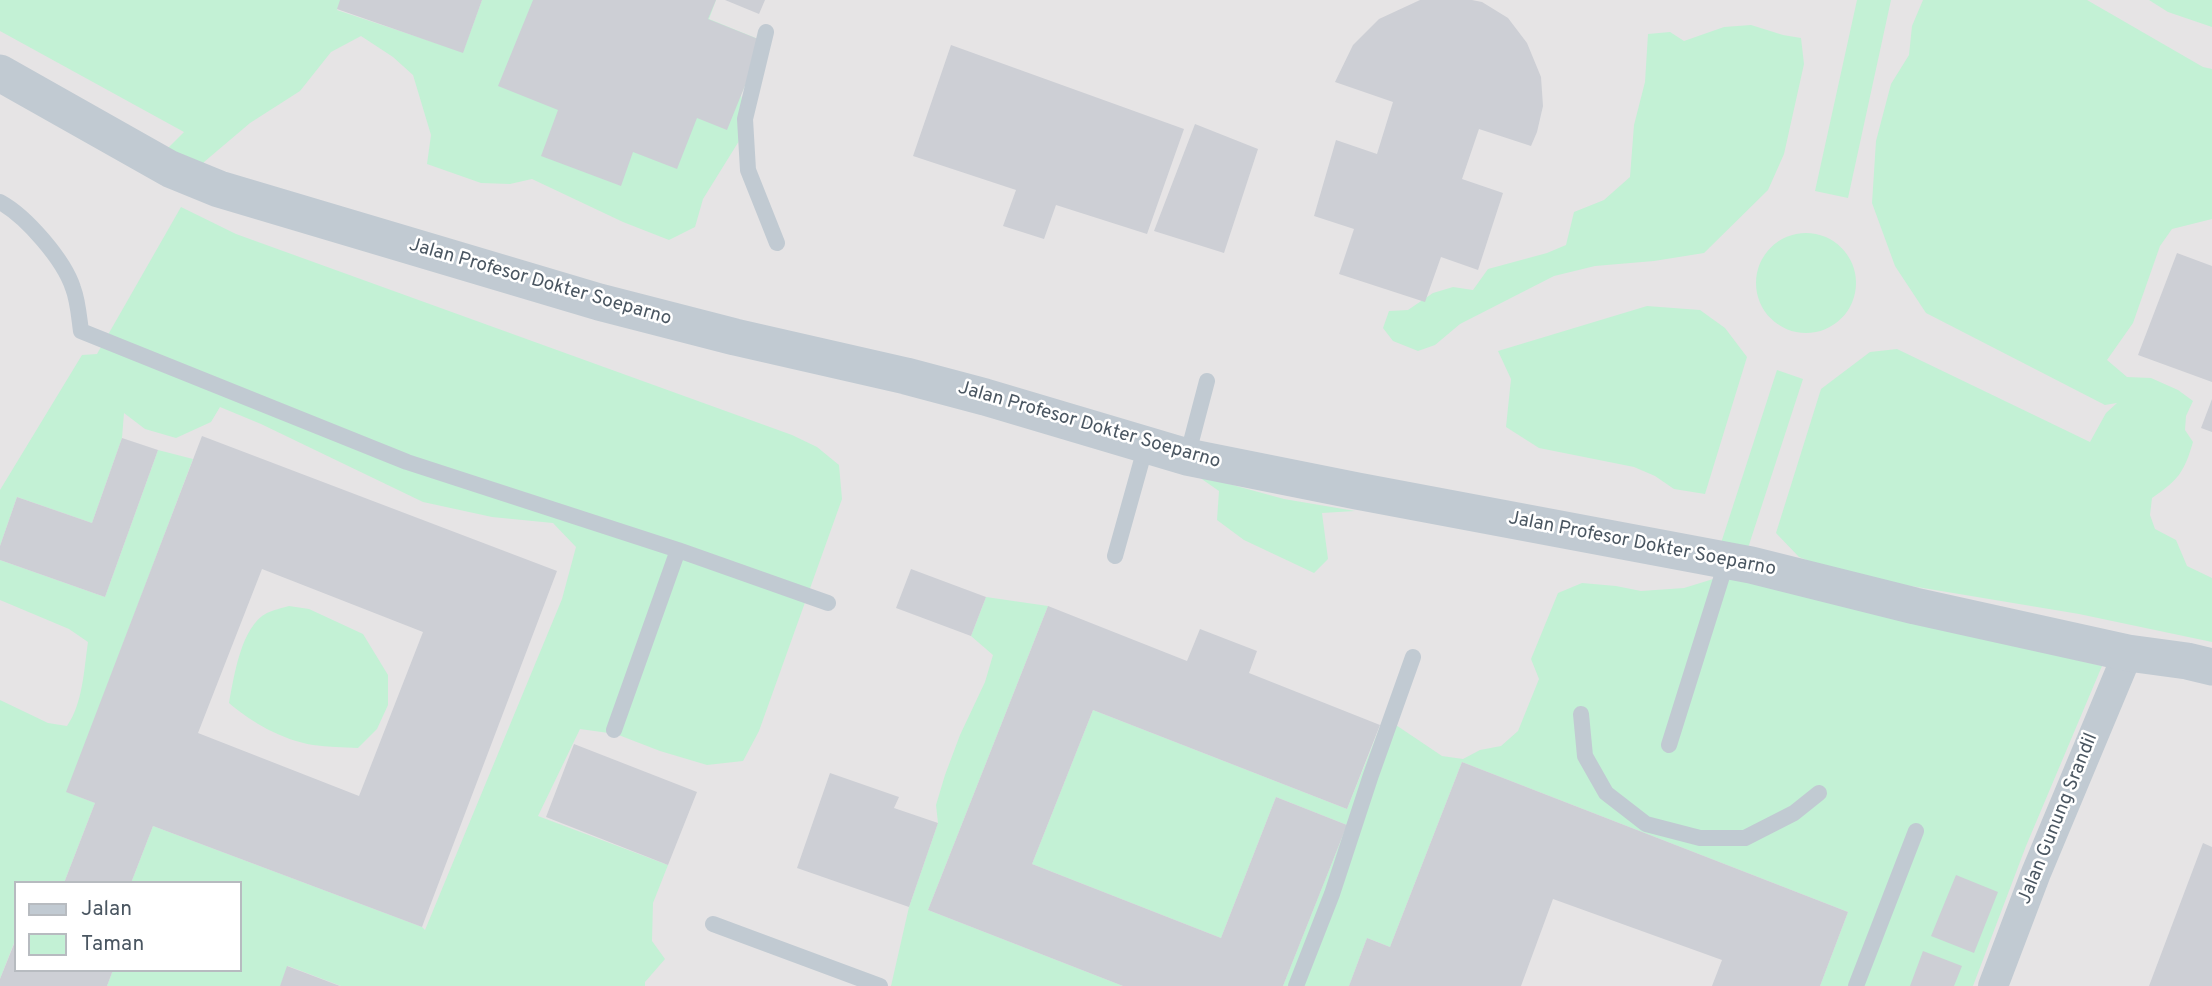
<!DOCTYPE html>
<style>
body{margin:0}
#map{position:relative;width:2212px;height:986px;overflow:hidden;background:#f5f3f3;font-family:Overpass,sans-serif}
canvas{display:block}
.legend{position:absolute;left:14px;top:881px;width:228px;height:91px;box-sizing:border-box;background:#fff;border:2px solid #b7bbc0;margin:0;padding:9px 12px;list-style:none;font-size:21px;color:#4a5661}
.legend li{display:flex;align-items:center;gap:14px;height:35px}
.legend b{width:35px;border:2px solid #b7bbc0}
</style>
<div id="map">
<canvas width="2212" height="986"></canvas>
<ul class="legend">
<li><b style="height:9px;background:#c1cad2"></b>Jalan</li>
<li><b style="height:19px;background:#c3f1d5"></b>Taman</li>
</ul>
</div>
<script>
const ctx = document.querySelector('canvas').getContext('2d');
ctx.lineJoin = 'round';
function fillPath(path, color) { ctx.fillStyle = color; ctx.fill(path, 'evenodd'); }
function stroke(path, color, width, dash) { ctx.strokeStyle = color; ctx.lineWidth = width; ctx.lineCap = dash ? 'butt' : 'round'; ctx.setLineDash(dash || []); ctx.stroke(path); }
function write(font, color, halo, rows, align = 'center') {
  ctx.font = font + ' Overpass,sans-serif'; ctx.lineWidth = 5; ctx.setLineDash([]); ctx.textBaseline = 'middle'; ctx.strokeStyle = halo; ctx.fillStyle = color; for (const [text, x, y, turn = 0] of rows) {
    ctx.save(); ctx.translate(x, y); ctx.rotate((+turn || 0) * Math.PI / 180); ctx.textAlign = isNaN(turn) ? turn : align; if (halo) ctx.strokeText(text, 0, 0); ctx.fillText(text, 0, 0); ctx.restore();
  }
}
fillPath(new Path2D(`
 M0,0H2212V986H0ZM16,883H240V970H16Z`), '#e6e4e5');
fillPath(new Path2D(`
 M0,0H341L337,10L463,52L482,0H716L709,19L763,41L741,95L745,116L739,141L703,199L695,227L669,240L623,222L532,179L510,184L481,183L427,164L431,135L413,75L393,57L361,36L331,52L300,91L250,123L204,162L198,177L161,155L184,132L0,31Z
 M1857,0H1891L1848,198L1815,191Z
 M1923,0H2087L2203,67L2212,69V219L2172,229L2160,246L2133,323L2107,360L2127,377L2151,378L2178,390L2193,401L2186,416L2185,430L2193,442C2184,473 2178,480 2152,498L2150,515L2155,529L2176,540L2187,566L2212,578V642L2079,614L1845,575L1799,557L1776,533L1821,389L1870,352L1897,349L2090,442L2106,413L2117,403L2105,405L1926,313L1895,266L1872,203L1876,141L1891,84L1909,55L1912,26Z
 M2149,0H2212V27L2168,12Z
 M1751,25L1783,35L1801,38L1804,64L1784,154L1768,190L1704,253L1654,261L1595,266L1554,276L1460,324L1435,345L1418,351L1393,341L1383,328L1389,311L1408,310L1433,293L1453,287L1473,290L1488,269L1547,253L1566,245L1574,212L1604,200L1630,177L1634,125L1645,82L1648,34L1670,32L1684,41L1724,27Z
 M181,207L236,234L792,435L817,447L839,465L842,499L759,731L743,761L707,765L660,751L616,734L580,729L538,816L668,865L653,903L652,941L665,959L645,982V986H341L288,966L280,986H107L113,970H240V883H131L153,826L422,927L425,930L562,599L576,547L553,523L492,517L423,502L261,424L220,407L211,422L176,438L145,429L124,413L122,438L92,523L17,497L0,546V490L82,355L97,354Z
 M1756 283a50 50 0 1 1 100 0a50 50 0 1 1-100 0Z
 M1647,306L1700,310L1725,328L1747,357L1705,494L1674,489L1655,476L1634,467L1539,448L1506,427L1511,379L1498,351Z
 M1777,370L1803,379L1747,551L1721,543Z
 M158,450L193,459L67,792L95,803L64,883L38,881L16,883V938L0,979V700L48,723L67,726C83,703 84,669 88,642L69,629L0,600V560L105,597Z
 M1196,475L1284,499L1355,511L1322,513L1328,559L1314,573L1244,540L1217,520L1219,491Z
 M1723,576L2102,666L2026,846L1973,986H1820L1848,912L1462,762L1390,947L1367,938L1349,986H1283L1347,825L1276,797L1221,938L1032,864L1093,710L1347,809L1384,717L1442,756L1463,759L1480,750L1501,746L1518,731L1539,679L1531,659L1558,593L1582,583L1616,586L1641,591L1684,588Z
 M986,597L1048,606L928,910L1123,986H891L909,907L938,823L936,805L945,775L960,735L985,682L993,655L971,636Z
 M289,606L309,609L363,634L388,675V705L377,729L358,748C343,747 328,747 313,745C283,740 252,723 229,703C234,677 241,626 267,613C273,610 282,608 289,606Z`), '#c3f1d5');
fillPath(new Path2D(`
 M340,0H482L463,53L337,9Z
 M533,0H716L708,19L763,41L727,130L697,118L677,169L633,152L621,186L541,156L558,110L498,86Z
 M725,0H765L759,14Z
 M1420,0H1472L1482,2L1508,18L1527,43L1541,77L1543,106L1537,132L1531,146L1479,129L1462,179L1503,193L1478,270L1441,257L1425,302L1339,274L1354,229L1314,216L1336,140L1377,154L1393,102L1335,82L1353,45L1379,19Z
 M951,45L1184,129L1147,234L1056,205L1044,239L1003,226L1016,190L913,156Z
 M1195,124L1258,149L1224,253L1154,231Z
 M2177,253L2212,266V382L2138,355Z
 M2212,399V432L2201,428Z
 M202,436L557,571L422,927L153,826L131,883H64L95,803L66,792ZM262,569L423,632L359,796L198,733Z
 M122,438L158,450L105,597L0,560V546L17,497L92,523Z
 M911,569L986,597L971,636L896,608Z
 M1048,606L1187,661L1200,629L1257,651L1249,673L1380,725L1347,809L1093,710L1032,864L1221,938L1276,797L1347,825L1283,986H1123L928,910Z
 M574,744L697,792L668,865L546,817Z
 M1462,762L1848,912L1820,986H1712L1722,960L1553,899L1521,986H1349L1367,938L1390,947Z
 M830,773L899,797L894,808L938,823L909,907L797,868Z
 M2203,843L2212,847V986H2149Z
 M1956,875L1998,892L1974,953L1931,936Z
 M16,939V970H113L107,986H0V979Z
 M1923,951L1962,966L1954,986H1910Z
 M287,966L340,986H280Z`), '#cdcfd5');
stroke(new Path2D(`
 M766,32L745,119L748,170L777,243
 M0,202C26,216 64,260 73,288C78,301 79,317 81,331L407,462L678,550L828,603
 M1187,457L1207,381
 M1115,556L1146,445
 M1581,714L1585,756L1606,793L1646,824L1700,838H1745L1794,813L1819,793
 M614,730L678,550
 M1669,745L1727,560
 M713,924L880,986
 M1296,986L1332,894L1371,775L1413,657
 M1856,986L1916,831`), '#c1cad2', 16);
stroke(new Path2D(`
 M1993,986L2036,873L2128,653`), '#c1cad2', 30);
stroke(new Path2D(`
 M0,73L170,169L219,189L599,302L735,337L906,376L985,397L1187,457L1357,491L1751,565L1915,606L2128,653L2187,661L2212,667`), '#c1cad2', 37);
write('19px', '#4a5661', '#fff', [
 ["Jalan Profesor Dokter Soeparno",540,283,16],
 ["Jalan Profesor Dokter Soeparno",1089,426,16],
 ["Jalan Profesor Dokter Soeparno",1642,545,11],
 ["Jalan Gunung Srandil",2059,819,-68]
]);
</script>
